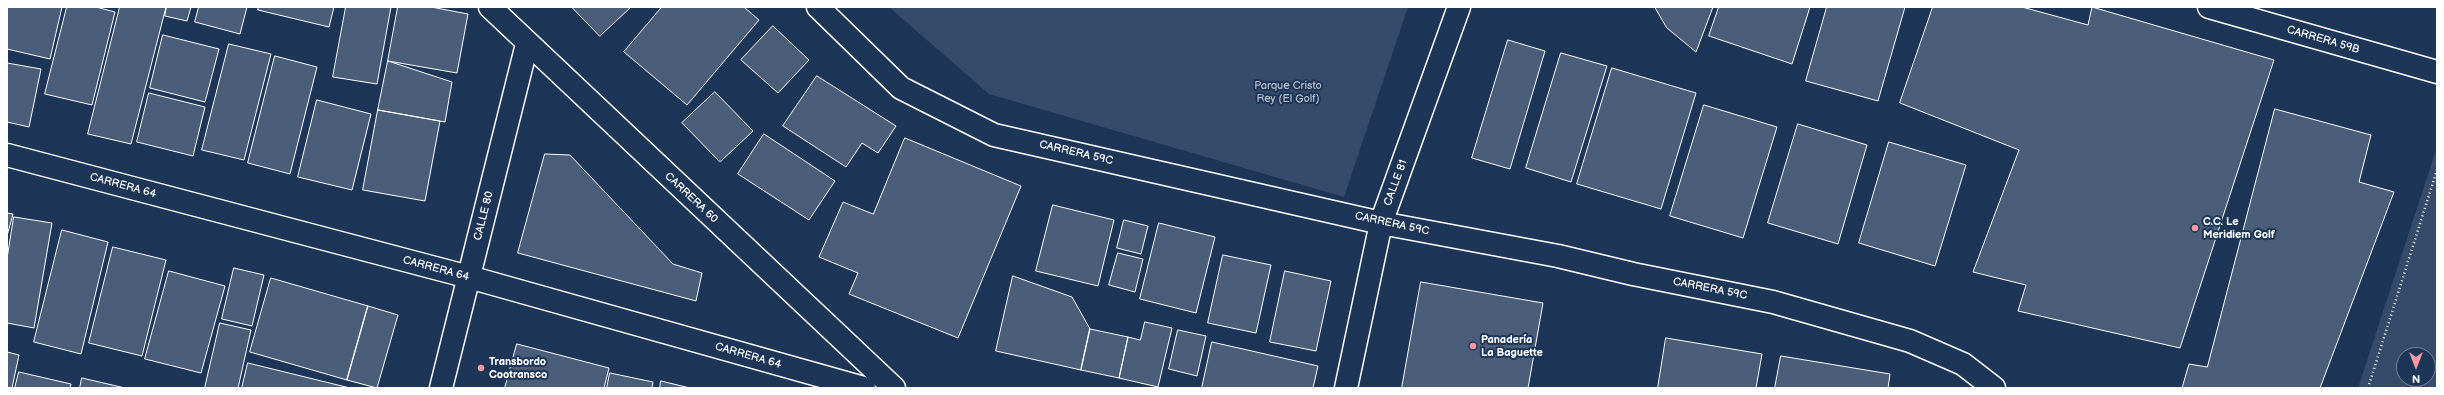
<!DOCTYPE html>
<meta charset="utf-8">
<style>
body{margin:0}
#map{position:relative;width:2444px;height:395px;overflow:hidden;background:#1d3557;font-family:"Balsamiq Sans",sans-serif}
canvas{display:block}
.frame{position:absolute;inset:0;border:8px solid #fff;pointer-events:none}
.north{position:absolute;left:2396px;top:347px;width:40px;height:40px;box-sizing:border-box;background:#1d3557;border:1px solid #77869a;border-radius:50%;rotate:180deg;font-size:11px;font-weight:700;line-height:16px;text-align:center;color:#fff}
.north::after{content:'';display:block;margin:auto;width:14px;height:18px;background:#ff9aa2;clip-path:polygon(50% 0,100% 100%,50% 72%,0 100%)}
</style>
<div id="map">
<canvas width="2444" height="395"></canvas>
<div class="frame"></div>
<div class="north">N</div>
</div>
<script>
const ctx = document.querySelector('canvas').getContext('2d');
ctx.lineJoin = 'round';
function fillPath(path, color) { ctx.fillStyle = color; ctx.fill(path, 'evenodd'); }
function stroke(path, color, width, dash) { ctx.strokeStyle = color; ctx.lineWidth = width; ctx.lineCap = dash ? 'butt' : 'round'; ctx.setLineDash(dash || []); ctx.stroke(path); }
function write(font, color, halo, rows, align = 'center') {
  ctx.font = font + ' "Balsamiq Sans",sans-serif'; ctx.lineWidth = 4; ctx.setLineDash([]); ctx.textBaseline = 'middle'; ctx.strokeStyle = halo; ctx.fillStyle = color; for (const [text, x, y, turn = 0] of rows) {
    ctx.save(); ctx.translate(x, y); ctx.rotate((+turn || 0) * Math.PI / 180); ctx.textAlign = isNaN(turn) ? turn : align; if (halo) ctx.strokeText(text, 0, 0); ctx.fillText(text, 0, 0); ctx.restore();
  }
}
fillPath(new Path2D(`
 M889,7H1408L1344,197L989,94Z
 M2437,147V388H2358ZM2404,355H2428V379H2404Z`), '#364b69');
const building = new Path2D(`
 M7,7H62L50,59L7,49Z
 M67,7H96L115,12L92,105L45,94Z
 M120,7H166L131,144L88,134Z
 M167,7H191L187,21L165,16Z
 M199,7H247L240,34L195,22Z
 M259,7H334L329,27L258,10Z
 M346,7H391L377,84L333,77Z
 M398,7H431L468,14L457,73L388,61Z
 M572,7H631L600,36Z
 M662,7H744L759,20L687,105L624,52Z
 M1655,7H1713L1696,52L1667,28Z
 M1719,7H1810L1792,64L1709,36Z
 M1827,7H1905L1878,101L1806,81Z
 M1933,7H2022L2088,25L2092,7L2274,60L2180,348L2018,311L2026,285L1973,272L2019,150L1900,103Z
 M773,26L809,60L778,93L741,60Z
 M163,35L219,49L205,102L150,88Z
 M1508,40L1545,51L1510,169L1472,158Z
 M229,44L271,54L244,160L202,150Z
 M1561,53L1607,66L1571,182L1526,168Z
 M275,56L317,67L290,174L248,163Z
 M388,61L452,82L445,122L378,110Z
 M7,63L41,69L29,127L7,122Z
 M1612,68L1696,93L1661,209L1577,184Z
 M817,76L896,126L878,153L862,143L846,167L783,126Z
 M715,92L753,131L720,162L682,123Z
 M149,93L205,107L193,156L137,142Z
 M317,100L371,114L352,190L298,177Z
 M1704,105L1777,127L1743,238L1670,216Z
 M2275,109L2371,135L2359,182L2394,192L2320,388H2182L2189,364L2207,367Z
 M378,110L440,121L425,201L363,190Z
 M1798,124L1867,145L1838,244L1768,223Z
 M764,134L835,181L809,220L738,174Z
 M905,138L1021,186L958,338L849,294L858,273L819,257L843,202L873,214Z
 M1889,142L1966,165L1935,266L1859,243Z
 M545,154L570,155L673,264L702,273L696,301L518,253Z
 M1053,205L1114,220L1098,286L1036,271Z
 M7,213L13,214L7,236Z
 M14,217L52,223L34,328L7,323V259Z
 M1124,220L1148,226L1141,254L1117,248Z
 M1159,223L1215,237L1196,313L1140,299Z
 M62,230L108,242L81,354L34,342Z
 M113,247L166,260L142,356L89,343Z
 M1118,253L1143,259L1135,292L1109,285Z
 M1223,255L1271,265L1256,333L1208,323Z
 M234,268L264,275L252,326L222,319Z
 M169,271L225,286L201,373L145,359Z
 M1285,271L1331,281L1316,351L1270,342Z
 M1013,276L1072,297L1090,329L1081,370L996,351Z
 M271,278L368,306L347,380L250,352Z
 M1421,282L1543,303L1528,388H1402Z
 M368,306L398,315L377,388L347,380Z
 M1145,322L1172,328L1158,387L1119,378L1128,337L1140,340Z
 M220,323L251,330L238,388H205Z
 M1090,329L1128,337L1119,378L1081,370Z
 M1178,330L1206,336L1197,376L1169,369Z
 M1666,338L1762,354L1756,388H1658Z
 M1212,342L1318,366L1313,388H1202Z
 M517,344L609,368L604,388H505Z
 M7,352L19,355L12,388H7Z
 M1781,356L1890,374L1888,388H1775Z
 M248,363L350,388H242Z
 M19,372L71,384L70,388H15Z
 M610,373L653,382L652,388H607Z
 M82,378L125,388H80Z
 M661,381L690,388H660Z`);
fillPath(building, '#4a5d79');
stroke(building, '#fff', 1);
const street = new Path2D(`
 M7,155L469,277L864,388
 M1346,388L1381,223L1459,7`);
const secondary = new Path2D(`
 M490,7L894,388
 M818,7L901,88L994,135L1381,223L1558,256L1633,274L1773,302L1910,341L1963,364L1994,388
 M2209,7L2437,72
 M441,388L527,44`);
stroke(street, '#fff', 25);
stroke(secondary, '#fff', 25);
stroke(new Path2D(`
 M2368,388L2437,170`), '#fff', 2.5, [1, 3]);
stroke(street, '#1d3557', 22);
stroke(secondary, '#1d3557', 22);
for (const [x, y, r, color] of [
 [2195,228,4,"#ff9aa2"],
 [1473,346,4,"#ff9aa2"],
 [481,368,4,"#ff9aa2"]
]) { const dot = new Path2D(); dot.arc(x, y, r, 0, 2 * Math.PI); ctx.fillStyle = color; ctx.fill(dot); stroke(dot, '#1d3557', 1.5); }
write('11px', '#fff', '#1d3557', [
 ["CARRERA 59B",2323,40,16],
 ["CARRERA 59C",1076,153,13],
 ["CALLE 81",1396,183,-70],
 ["CARRERA 64",123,186,15],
 ["CARRERA 60",691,198,43],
 ["CALLE 80",484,216,-76],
 ["CARRERA 59C",1392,224,12],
 ["CARRERA 64",436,269,15],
 ["CARRERA 59C",1710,289,11],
 ["CARRERA 64",748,356,16]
]);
write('11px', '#b9c0ca', '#1d3557', [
 ["Parque Cristo",1288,86],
 ["Rey (El Golf)",1288,99]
]);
write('bold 11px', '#fff', '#1d3557', [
 ["C.C. Le",2203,222],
 ["Meridiem Golf",2203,235],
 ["Panadería",1481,340],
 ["La Baguette",1481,353],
 ["Transbordo",489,362],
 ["Cootransco",489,375]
], 'left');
</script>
